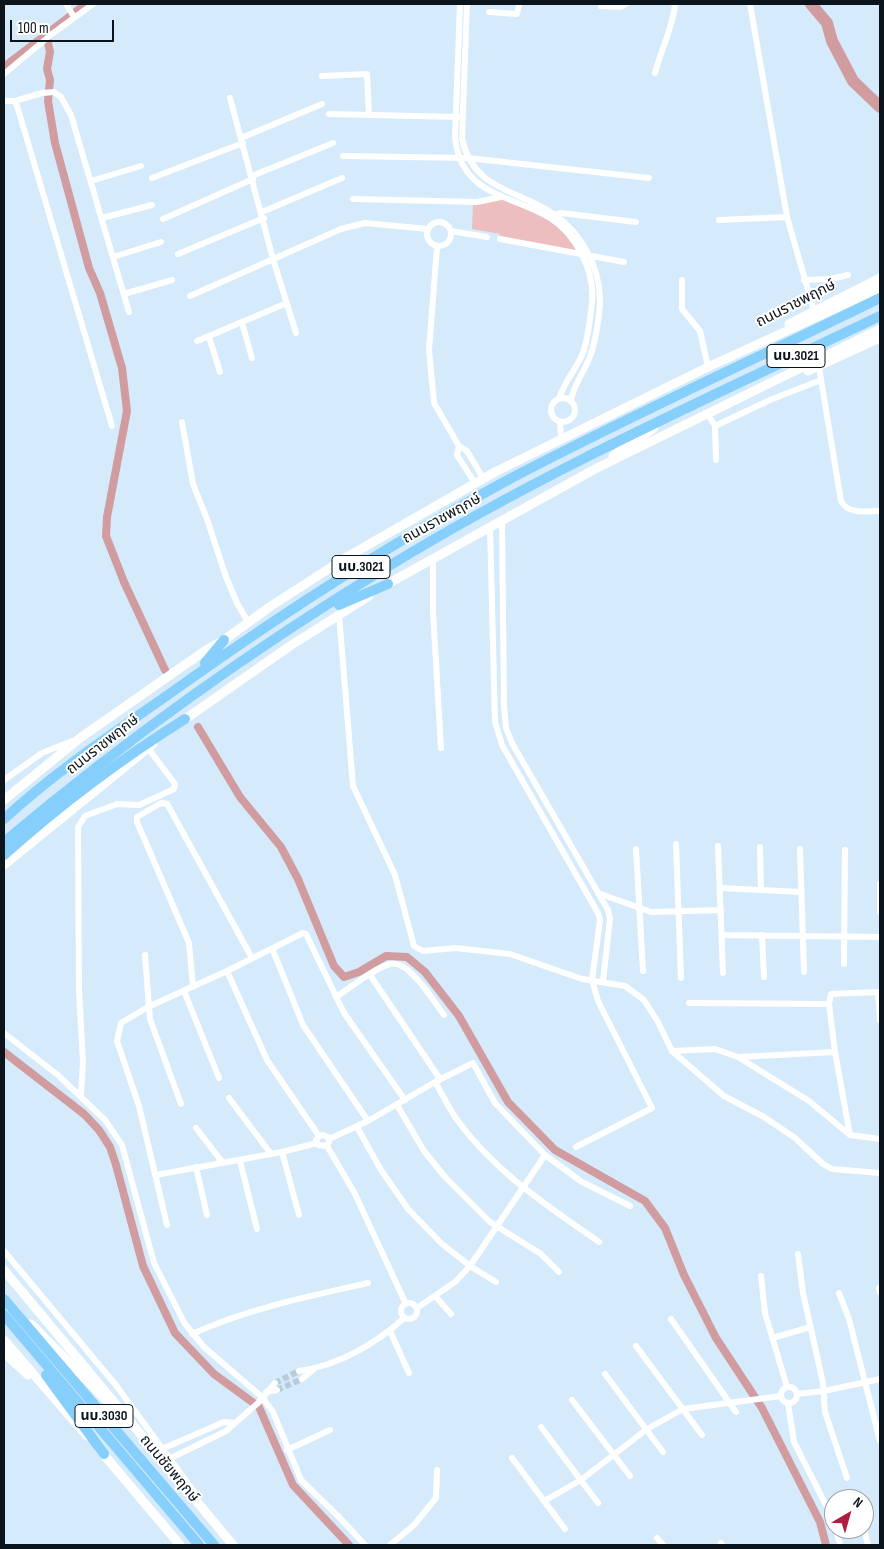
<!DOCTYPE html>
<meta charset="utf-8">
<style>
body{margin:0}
#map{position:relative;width:884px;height:1549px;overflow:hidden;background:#d5ebfc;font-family:"Sofia Sans Condensed",sans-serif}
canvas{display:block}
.frame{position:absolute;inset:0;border:5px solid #0b141b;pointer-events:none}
.north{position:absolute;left:824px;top:1489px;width:50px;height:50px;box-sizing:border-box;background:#fff;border:1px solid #9da1a4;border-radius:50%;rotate:38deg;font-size:14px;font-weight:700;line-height:20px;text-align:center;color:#0b141b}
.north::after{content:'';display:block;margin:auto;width:18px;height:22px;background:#b01d40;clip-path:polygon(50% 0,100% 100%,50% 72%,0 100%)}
.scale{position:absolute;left:10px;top:20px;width:104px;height:22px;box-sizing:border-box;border:2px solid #0b141b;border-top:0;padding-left:6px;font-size:15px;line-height:18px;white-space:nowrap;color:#0b141b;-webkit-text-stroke:4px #fff;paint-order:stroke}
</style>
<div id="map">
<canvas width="884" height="1549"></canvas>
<div class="frame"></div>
<div class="north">N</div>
<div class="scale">100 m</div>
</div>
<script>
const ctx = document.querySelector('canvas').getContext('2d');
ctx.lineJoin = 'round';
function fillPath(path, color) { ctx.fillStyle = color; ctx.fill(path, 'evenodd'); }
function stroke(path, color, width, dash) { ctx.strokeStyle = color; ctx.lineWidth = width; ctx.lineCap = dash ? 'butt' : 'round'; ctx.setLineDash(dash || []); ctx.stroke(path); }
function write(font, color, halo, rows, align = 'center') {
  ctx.font = font + ' "Sofia Sans Condensed","Noto Sans Thai",sans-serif'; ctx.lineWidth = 4; ctx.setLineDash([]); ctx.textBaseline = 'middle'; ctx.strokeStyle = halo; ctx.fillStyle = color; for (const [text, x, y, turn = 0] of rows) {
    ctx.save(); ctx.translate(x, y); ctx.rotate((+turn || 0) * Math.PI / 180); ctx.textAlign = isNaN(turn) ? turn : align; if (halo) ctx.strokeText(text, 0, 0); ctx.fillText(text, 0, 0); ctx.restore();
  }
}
fillPath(new Path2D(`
 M501,197L535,212L558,226L582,255L500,239V234L472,229L473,202Z`), '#ecbec0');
stroke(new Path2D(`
 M46,34L50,52L47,69L50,80L48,101L55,143L89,268L100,293L122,368L127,411L107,517L106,536L124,582L165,670
 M4,67L86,4
 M198,727L240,797L281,847L298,879L334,966L344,977L359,972L386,956L407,957L425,972L459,1016L508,1102L555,1150L645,1201L665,1228L684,1275L716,1338L762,1408L820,1522L826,1545
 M4,1052L84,1114L99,1130L110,1147L116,1165L143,1266L175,1333L214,1374L259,1407L293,1485L349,1545`), '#d19ca0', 8);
stroke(new Path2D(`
 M811,4L827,23L832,41L853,81L880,107`), '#d19ca0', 12);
stroke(new Path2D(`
 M275,1383L299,1371
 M277,1390L302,1379`), '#b7cbda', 6, [6, 3]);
stroke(new Path2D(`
 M66,4L74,17
 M460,4L455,137C461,196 510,194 550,218C577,235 595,272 592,303C590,319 588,341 582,355C575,371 564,382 559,399
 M467,4L462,139C474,192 519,189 555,215C582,234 599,266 600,299C600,313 595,346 589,359C583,374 574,384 571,400
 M750,4L787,217L814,311
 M601,6L621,7L626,4
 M489,12L517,14L519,4
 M655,73C661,49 673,28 675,4
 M4,74L52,34L93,4
 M322,76L367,74L369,115
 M230,98L273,259L296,333
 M4,101H15L18,109L112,426
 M15,101L42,93L54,92L61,97L71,115L129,312
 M329,114L458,117
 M241,138L322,104
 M343,156L468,158L649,178
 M252,176L333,143
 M152,178L243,143
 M91,181L141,166
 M353,199L477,202L501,197
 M262,212L342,178
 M553,215L561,213L636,222
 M102,218L152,205
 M163,219L253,179
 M719,220L787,217
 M427 234a12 12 0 1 1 24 0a12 12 0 1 1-24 0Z
 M451,231L487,237
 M500,239L624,262
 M437,247L429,350L434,403L459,446
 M178,254L264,218
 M113,257L161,242
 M682,280V309L700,331L708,367
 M804,280L830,279L848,275
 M124,294L172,280
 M190,296L341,229L365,223L428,229
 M242,323L252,358
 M209,337L220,372
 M197,341L287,303
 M819,367L841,501C848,515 867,511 880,511
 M551 410a12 12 0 1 1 24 0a12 12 0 1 1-24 0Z
 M708,415L715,426L770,400L821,380
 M182,422L193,484L207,519L226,577L237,603L248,622
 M560,423L561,438
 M715,426L716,460
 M475,483L457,455L459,446L467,451L483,478
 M502,521L504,706L506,728L512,743L608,910L610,919L603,981
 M490,527L495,722L502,745L598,913L600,920L592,980L598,1001L652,1108L576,1147
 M433,559V611L441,748
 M339,614L353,786L395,875L414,946L423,951L455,948L510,954L582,979L625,986L644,1000L658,1022L672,1051L724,1096L764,1117L795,1138L823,1164L832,1169L880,1173
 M4,780L42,753L72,741
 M676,844L681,978
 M718,846L723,973
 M760,847L761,890
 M636,849L643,971
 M800,849L804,972
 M880,884V912
 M720,888L801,892
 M598,893L651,912L721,910
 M722,935L880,937
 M762,935L764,977
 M272,948L303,1025L368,1121
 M145,955L150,1019L181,1104
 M844,964L845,850
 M227,971L267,1060L319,1136
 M370,975L440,1079
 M193,987L189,943L137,822V817L161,803L167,804L170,809L252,958
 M184,991L219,1078
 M336,997C350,988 374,968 390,964C409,959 434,1002 444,1015
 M689,1003L829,1004L835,1052L850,1135
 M829,1004L831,994L878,992L880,1020
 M4,1033L59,1076L105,1120L122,1145L154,1263L185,1324L204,1347L262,1397L273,1412L301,1480L340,1518L365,1545
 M672,1051L715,1049L738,1057L809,1101L850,1135L880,1139
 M739,1057L835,1052
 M435,1082C443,1095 449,1109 458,1121C496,1173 548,1206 599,1242
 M81,1095L83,1062L79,990L78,827L85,816L117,804L139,805L174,789L175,784L148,748
 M229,1098L271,1154
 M397,1105L424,1151L445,1177L490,1222L541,1254L559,1272
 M357,1127L381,1170L408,1209L441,1243L470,1266L496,1282
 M196,1128L223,1163
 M329,1139L368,1121L435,1082L473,1063L495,1103L545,1155L582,1182L630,1206
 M327,1146L318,1145L316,1140L319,1136L323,1135L328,1137L329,1142L327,1146L354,1192L406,1304
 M282,1152L299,1215
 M240,1161L257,1229
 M196,1167L207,1215
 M156,1175L282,1152L317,1143
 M167,1225L139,1106L117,1041L121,1023L148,1007L227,971L303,933L306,934L344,1013L405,1100
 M4,1251L115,1384L195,1493
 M798,1254L803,1293L823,1383L825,1412L847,1478
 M761,1276L765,1313L787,1387
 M879,1288L880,1292
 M839,1293L849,1319L880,1441
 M436,1297L451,1314
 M401 1311a8 8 0 1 1 16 0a8 8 0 1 1-16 0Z
 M417,1308L455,1282L470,1266L545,1155
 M671,1319L736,1412
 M390,1331L409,1373
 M192,1334C247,1309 309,1296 368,1283
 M772,1338L811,1327
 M636,1346L702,1435
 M299,1371C337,1366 376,1344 404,1318
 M605,1374L663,1452
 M302,1379L313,1370
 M781 1395a8 8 0 1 1 16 0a8 8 0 1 1-16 0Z
 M266,1392L277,1390
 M797,1394L824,1391L880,1379
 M572,1400L630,1476
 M788,1403L794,1442L834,1521
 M541,1427L598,1503
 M162,1449L224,1422L235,1423
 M287,1450L330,1430
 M512,1458L565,1529
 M169,1459L226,1431L258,1403L275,1383
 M544,1501L581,1480L647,1429L683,1409L781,1396
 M836,1529L840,1545
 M864,1529L868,1545
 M657,1538L663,1545
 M721,1543L722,1545
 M390,1545L414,1525L436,1498L437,1470`), '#fff', 6);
stroke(new Path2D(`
 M789,324L880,278
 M808,371L880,338
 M613,456L654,428
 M382,587L595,469L880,329
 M181,722L290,646L369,596
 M4,800L80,738L206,650L224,640L271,606L347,557L495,472L708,367L880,288
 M4,865L153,744
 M4,1270L233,1545
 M31,1324L108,1402
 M4,1340L87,1436
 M4,1353L28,1375
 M99,1449L180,1545`), '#fff', 9);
stroke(new Path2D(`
 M339,605L388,584
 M205,663L224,640
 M4,819C60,767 126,725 189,680C290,608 397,540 506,481C629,416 756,359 880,298
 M4,842C125,740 254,648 389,566C546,470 715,395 880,316
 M4,855C60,805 121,759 185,719
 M4,1299L214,1545
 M4,1315L199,1545
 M46,1375L104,1454`), '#86cefb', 10);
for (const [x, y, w] of [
 [796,356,58],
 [361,567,58],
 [104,1416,58]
]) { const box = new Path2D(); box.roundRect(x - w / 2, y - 11.5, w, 23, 4); ctx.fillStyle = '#fff'; ctx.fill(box); stroke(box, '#0b141b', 1); }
write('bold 14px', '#0b141b', null, [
 ["นบ.3021",796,356],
 ["นบ.3021",361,567],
 ["นบ.3030",104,1416]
]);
write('15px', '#0b141b', '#fff', [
 ["ถนนราชพฤกษ์",796,304,-27],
 ["ถนนราชพฤกษ์",442,519,-29],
 ["ถนนราชพฤกษ์",103,745,-38],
 ["ถนนชัยพฤกษ์",169,1469,50]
]);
</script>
